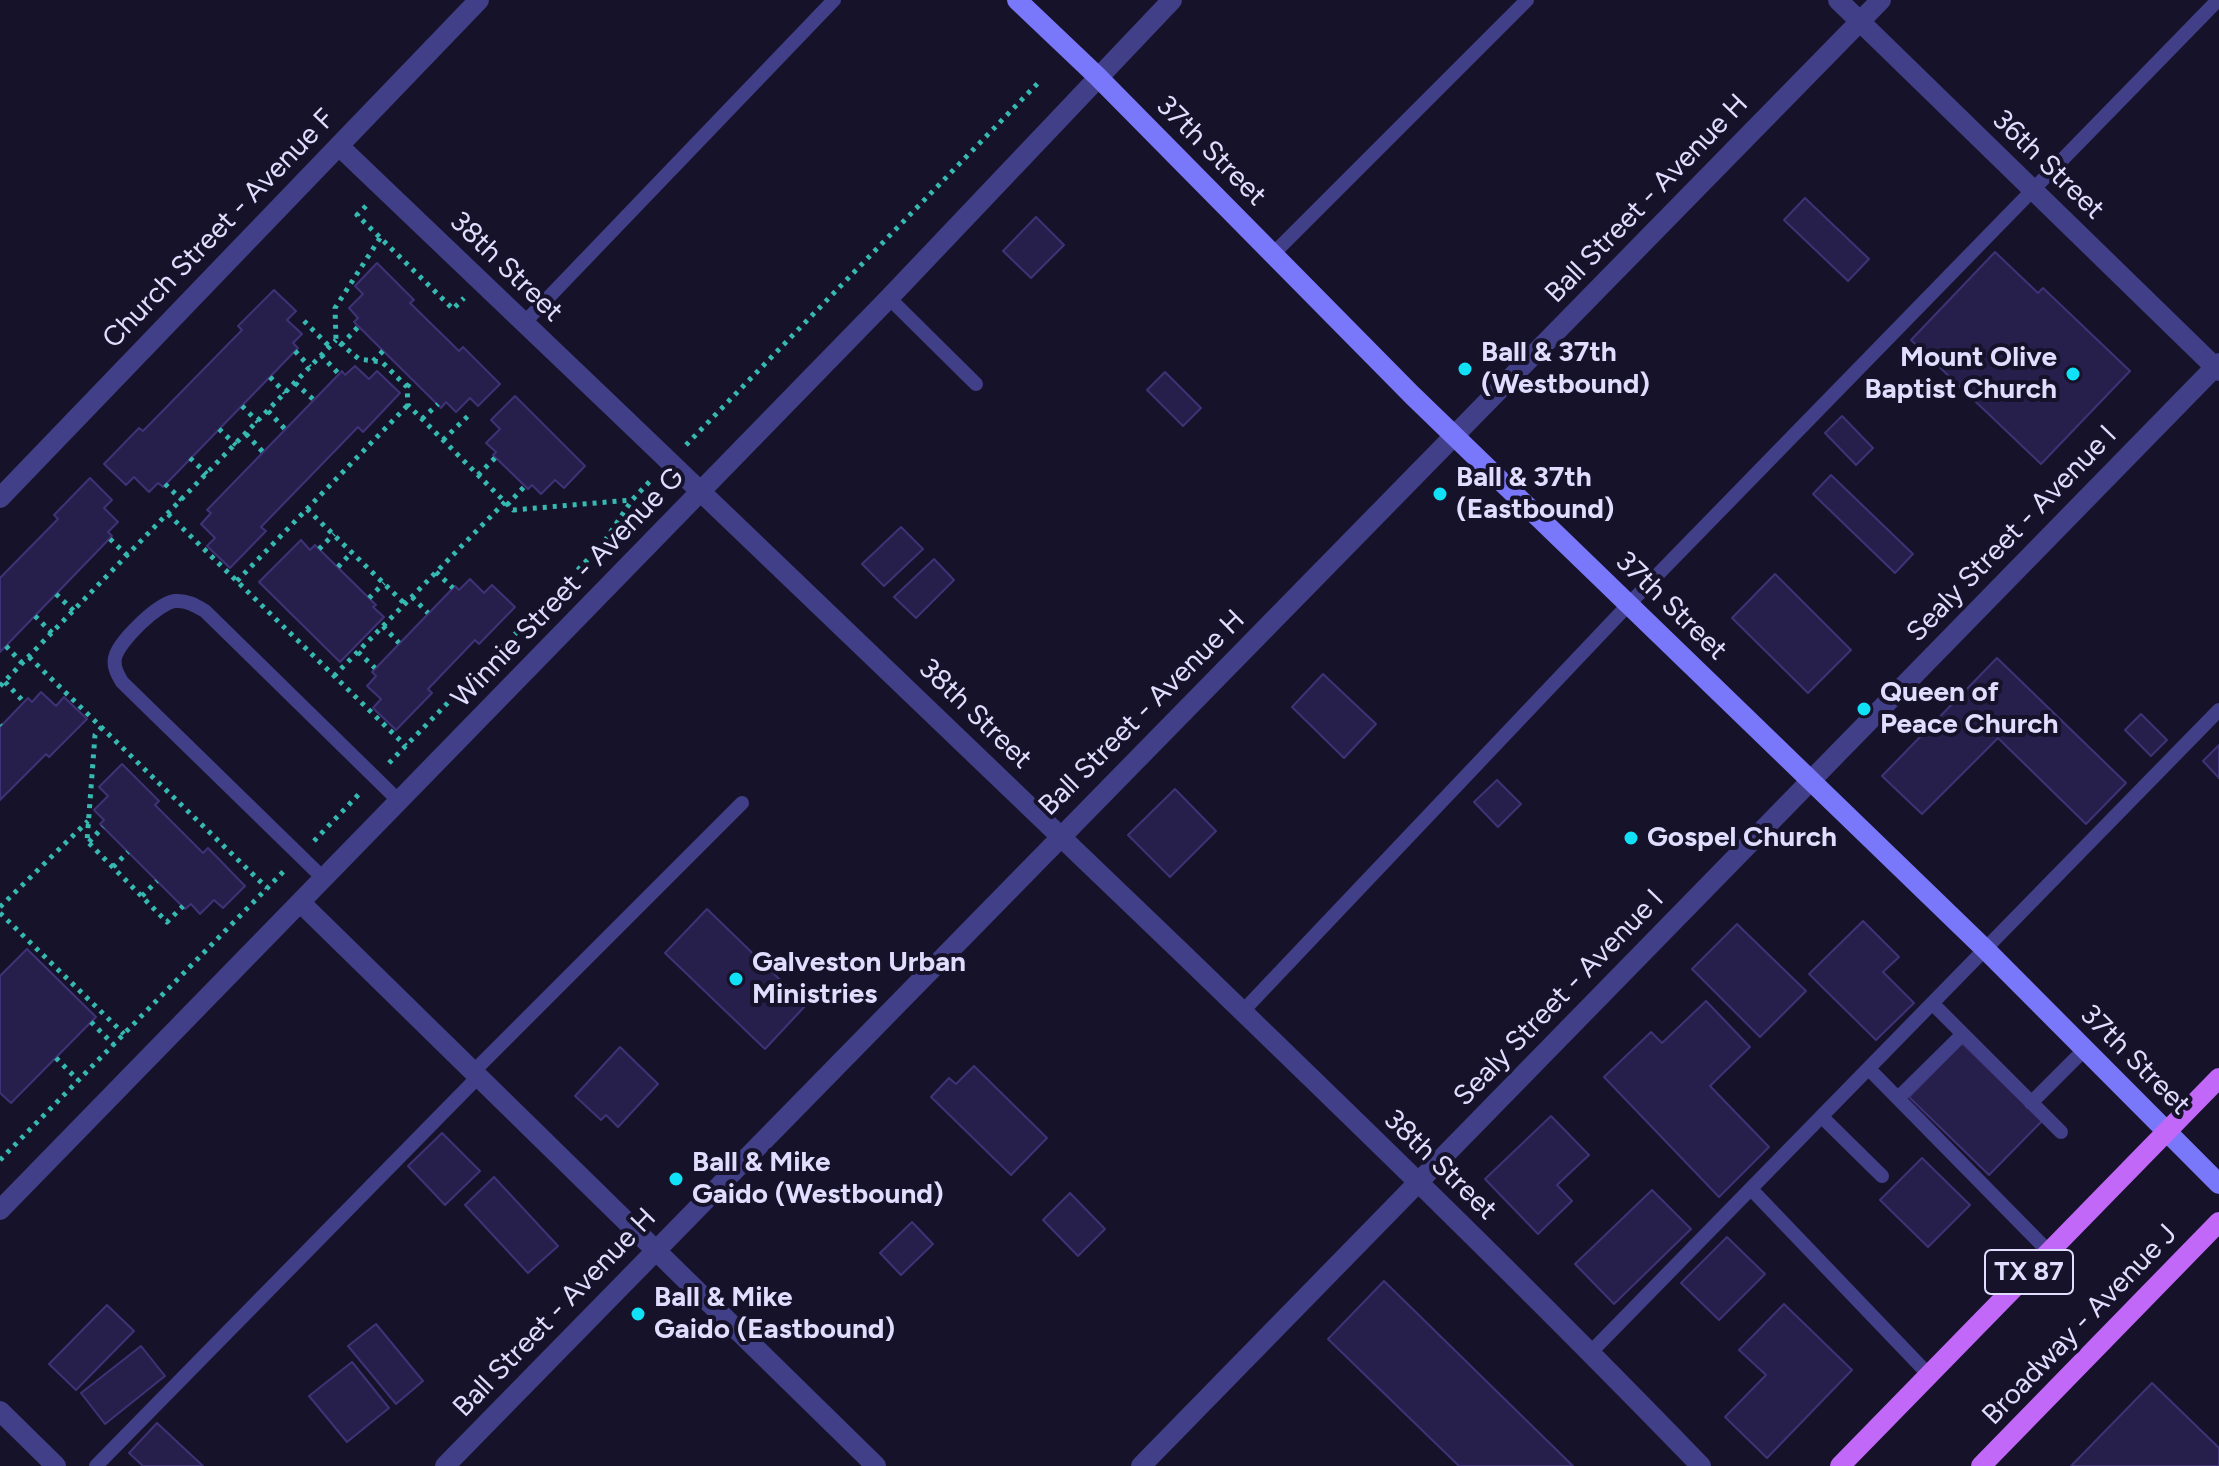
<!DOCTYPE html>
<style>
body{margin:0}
canvas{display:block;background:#16122a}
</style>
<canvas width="2219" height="1466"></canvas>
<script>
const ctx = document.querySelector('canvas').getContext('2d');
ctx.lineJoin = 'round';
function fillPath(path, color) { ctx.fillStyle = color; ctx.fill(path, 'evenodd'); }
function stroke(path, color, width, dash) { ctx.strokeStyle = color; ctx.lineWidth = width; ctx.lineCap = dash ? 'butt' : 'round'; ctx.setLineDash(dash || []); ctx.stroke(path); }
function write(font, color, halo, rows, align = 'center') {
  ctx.font = font + ' Figtree,sans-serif'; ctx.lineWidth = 8; ctx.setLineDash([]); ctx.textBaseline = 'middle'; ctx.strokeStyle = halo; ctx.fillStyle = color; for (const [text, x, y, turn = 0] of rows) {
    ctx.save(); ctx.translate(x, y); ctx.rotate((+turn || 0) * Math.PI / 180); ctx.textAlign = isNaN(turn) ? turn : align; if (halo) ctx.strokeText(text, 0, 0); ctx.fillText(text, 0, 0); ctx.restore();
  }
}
const building = new Path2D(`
 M1805,198L1869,259L1848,281L1784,220Z
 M1036,217L1064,245L1031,278L1003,251Z
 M1995,252L2038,293L2043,288L2130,371L2041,464L1911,340Z
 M377,263L414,300L410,303L459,351L463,347L500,384L478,406L470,398L456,412L446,402L441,408L354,322L358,318L349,308L363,294L355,286Z
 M274,290L296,311L287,320L302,334L293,343L298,348L163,487L158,483L149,492L134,477L126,485L104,464L139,428L143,431L242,330L238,326Z
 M355,366L369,379L377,371L400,393L363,432L358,427L261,527L266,531L230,568L207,546L215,538L201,524L211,513L207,510L342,371L345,375Z
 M1165,372L1201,408L1183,426L1147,390Z
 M515,396L585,466L564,488L555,480L541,494L532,485L528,489L493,455L496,452L486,443L500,429L491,420Z
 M1842,416L1873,448L1856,465L1825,433Z
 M1831,475L1913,554L1895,573L1813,494Z
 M90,478L112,500L104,508L118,522L108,532L112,536L0,652V578L58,519L54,515Z
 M901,527L923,549L884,586L862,564Z
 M301,540L310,550L315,545L376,605L373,607L384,617L340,662L259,582Z
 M934,559L954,580L916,618L894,597Z
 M1775,574L1851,650L1808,693L1732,618Z
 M470,579L484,593L492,585L515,607L479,644L475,640L428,689L432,693L396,730L373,708L381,699L367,686L376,676L372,672L455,586L459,590Z
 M1997,658L2126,783L2086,824L1998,738L1922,814L1882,776Z
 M1323,674L1376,724L1344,758L1292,707Z
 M41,692L56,706L64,697L87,719L49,757L46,754L0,800V727L28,698L32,702Z
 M2141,714L2167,740L2151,756L2125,730Z
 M2219,745V778L2203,761Z
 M122,764L159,801L155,805L203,853L208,848L245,886L223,908L214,900L200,914L191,904L185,909L100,824L104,820L94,810L108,796L99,787Z
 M1497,780L1521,804L1498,827L1474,802Z
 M1175,789L1216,831L1170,877L1128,835Z
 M707,909L806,1005L765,1049L665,953Z
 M1863,921L1899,957L1883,972L1914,1003L1876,1040L1809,974Z
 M1737,924L1806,991L1760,1037L1692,969Z
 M27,949L96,1017L11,1103L0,1093V976Z
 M1706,1001L1750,1047L1710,1086L1769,1147L1719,1197L1604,1077L1651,1032L1662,1043Z
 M1962,1043L2042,1121L1989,1175L1909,1097Z
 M620,1047L658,1084L618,1127L606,1115L601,1120L575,1096Z
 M974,1066L1047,1138L1011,1175L931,1097L949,1078L956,1084Z
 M1551,1116L1589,1155L1557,1185L1572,1201L1538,1234L1485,1179Z
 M442,1133L480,1171L445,1205L408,1166Z
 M1922,1158L1970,1205L1928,1247L1880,1200Z
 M494,1177L558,1246L528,1273L465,1205Z
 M1652,1190L1691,1229L1614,1304L1575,1264Z
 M1070,1193L1105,1229L1078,1256L1043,1220Z
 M912,1222L933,1244L901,1275L880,1253Z
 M1727,1237L1765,1274L1719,1320L1681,1283Z
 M1384,1281L1573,1466H1459L1328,1339Z
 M1784,1304L1852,1370L1767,1458L1725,1417L1766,1375L1739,1350Z
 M107,1305L134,1331L76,1390L49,1364Z
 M376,1324L423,1381L396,1404L348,1346Z
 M141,1346L165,1376L105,1424L81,1393Z
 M352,1362L389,1408L347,1442L309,1396Z
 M2152,1383L2219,1448V1466H2071Z
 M157,1423L203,1466H143L129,1453Z`);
fillPath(building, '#271f4b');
stroke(building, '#3f3276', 2);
stroke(new Path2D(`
 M366,206L357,215L453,309L464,298
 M380,238L335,308L336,340L359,359L382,362L407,387L408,405L513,510L631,500
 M304,321L330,347
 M341,345L359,326
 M295,351L310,367
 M321,355L339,374
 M373,361L383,351
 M270,377L285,393
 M295,383L314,400
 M407,387L413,379
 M242,406L258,422
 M268,411L285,429
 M422,419L438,404
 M219,429L236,445
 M246,434L263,452
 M443,440L469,415
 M686,445L1039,82
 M190,458L207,474
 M478,475L496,457
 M165,484L182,500
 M507,505L525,486
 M307,509L405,604
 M168,514L406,746
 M110,539L128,556
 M319,549L334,534
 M338,567L352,552
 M436,572L453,588
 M237,581L408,405
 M56,594L74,611
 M412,597L428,613
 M369,598L384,583
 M35,616L52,633
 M383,626L399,643
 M6,646L22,663
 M358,652L375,668
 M29,657L267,888
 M334,676L505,502
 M5,682L24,702
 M0,686L336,340
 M0,725L1,726
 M102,727L95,735L87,841L167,922L183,906
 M389,763L602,545L632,500L653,478
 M314,841L360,793
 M89,842L103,827
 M113,867L128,852
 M142,896L157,881
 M0,907L88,821
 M0,913L124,1034
 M91,1022L114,1045
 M56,1058L78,1080
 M0,1160L284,871`), '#36b9b0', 5, [4, 6]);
stroke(new Path2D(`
 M1273,254L1527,0
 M889,298L976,384
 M524,323L834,0
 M324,879L122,682C118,675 113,667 115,658C118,642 158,603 175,601C186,600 195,605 205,611L400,802
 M1933,1004L1963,1034
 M1243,1011L1629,604L2218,0
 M1869,1069L2049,1252
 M473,1072L742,803
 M1898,1098L1963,1034L2061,1132
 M2031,1103L2085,1049
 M1822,1117L1882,1176
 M1751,1189L1929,1375
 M1591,1352L2219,710
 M96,1466L478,1077`), '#413f87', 14);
stroke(new Path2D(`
 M1838,0L2219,371
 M339,146C619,414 900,680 1179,950C1355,1120 1531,1290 1701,1466
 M301,903L876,1466
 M0,1210L889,298L1172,0
 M0,1411L56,1466
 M1141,1466L2219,363`), '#413f87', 20);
stroke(new Path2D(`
 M0,498L479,0
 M445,1466L1881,0`), '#413f87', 20);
stroke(new Path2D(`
 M1017,0L1097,76L1412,395L1986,950L2219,1184`), '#7a78fa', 20);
stroke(new Path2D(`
 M1840,1466L2219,1078
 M1981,1466L2219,1222`), '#c268f9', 20);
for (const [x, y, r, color] of [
 [1465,369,8,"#11e1f6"],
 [2073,374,8,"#11e1f6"],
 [1440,494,8,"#11e1f6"],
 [1864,709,8,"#11e1f6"],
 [1631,838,8,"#11e1f6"],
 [736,979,8,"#11e1f6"],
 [676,1179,8,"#11e1f6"],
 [638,1314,8,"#11e1f6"]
]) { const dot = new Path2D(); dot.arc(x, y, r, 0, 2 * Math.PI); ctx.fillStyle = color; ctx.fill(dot); stroke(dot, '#16122a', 3); }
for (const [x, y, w] of [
 [2029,1272,88]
]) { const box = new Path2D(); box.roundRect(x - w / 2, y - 22, w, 44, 6); ctx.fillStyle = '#16122a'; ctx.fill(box); stroke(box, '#e0ddfe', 2); }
write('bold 26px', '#e0ddfe', null, [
 ["TX 87",2029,1272]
]);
write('28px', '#e0ddfe', '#16122a', [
 ["37th Street",1211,151,45],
 ["36th Street",2048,165,44],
 ["Ball Street - Avenue H",1647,199,-46],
 ["Church Street - Avenue F",219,229,-46],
 ["38th Street",506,267,44],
 ["Sealy Street - Avenue I",2012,534,-46],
 ["Winnie Street - Avenue G",568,588,-46],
 ["37th Street",1671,606,44],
 ["Ball Street - Avenue H",1142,713,-45],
 ["38th Street",975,714,44],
 ["Sealy Street - Avenue I",1559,998,-46],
 ["37th Street",2135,1060,45],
 ["38th Street",1440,1165,44],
 ["Ball Street - Avenue H",555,1313,-46],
 ["Broadway - Avenue J",2080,1325,-46]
]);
write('bold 28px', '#e0ddfe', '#16122a', [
 ["Ball & 37th",1481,353],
 ["(Westbound)",1481,385],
 ["Mount Olive",2057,358,"right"],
 ["Baptist Church",2057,390,"right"],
 ["Ball & 37th",1456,478],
 ["(Eastbound)",1456,510],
 ["Queen of",1880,693],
 ["Peace Church",1880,725],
 ["Gospel Church",1647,838],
 ["Galveston Urban",752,963],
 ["Ministries",752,995],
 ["Ball & Mike",692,1163],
 ["Gaido (Westbound)",692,1195],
 ["Ball & Mike",654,1298],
 ["Gaido (Eastbound)",654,1330]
], 'left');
</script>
